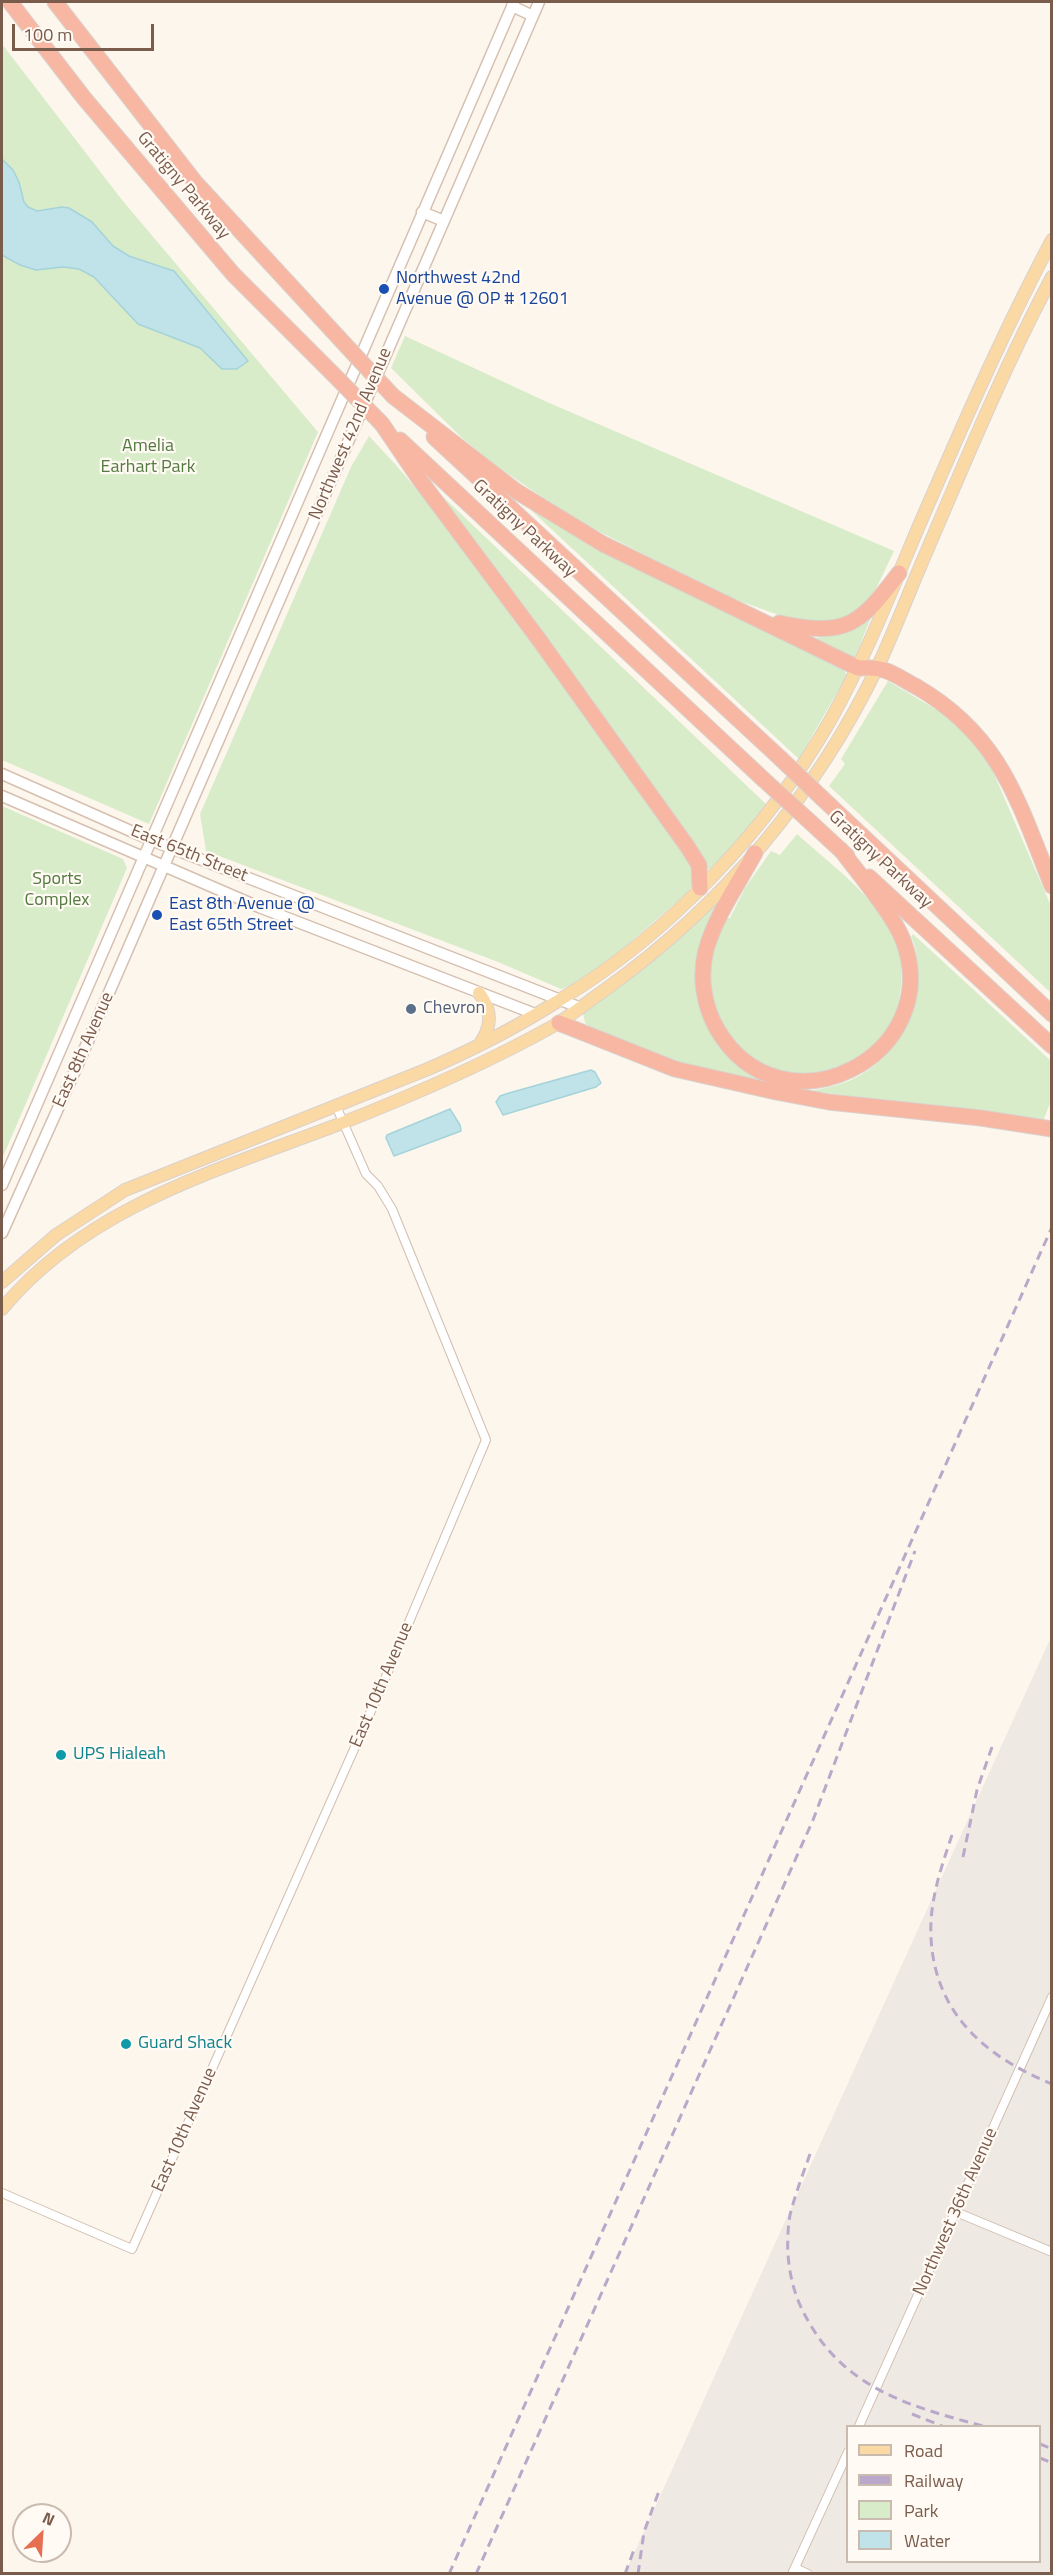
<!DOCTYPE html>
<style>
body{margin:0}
#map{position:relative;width:1053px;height:2575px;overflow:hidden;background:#fdf6ec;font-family:"Titillium Web",sans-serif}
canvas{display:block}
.frame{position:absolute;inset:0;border:3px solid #7a5c4d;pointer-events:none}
.legend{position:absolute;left:846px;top:2425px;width:195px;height:138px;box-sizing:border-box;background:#fffaf3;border:2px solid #cabbb1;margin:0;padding:8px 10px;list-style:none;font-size:18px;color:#7a5c4d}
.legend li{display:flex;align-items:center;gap:12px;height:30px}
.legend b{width:30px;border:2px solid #cabbb1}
.north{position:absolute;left:12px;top:2503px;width:60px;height:60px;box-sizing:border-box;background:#fffaf3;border:2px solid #cabbb1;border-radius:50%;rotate:25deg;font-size:16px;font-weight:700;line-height:24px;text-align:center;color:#7a5c4d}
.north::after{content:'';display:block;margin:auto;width:21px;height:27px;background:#e76f51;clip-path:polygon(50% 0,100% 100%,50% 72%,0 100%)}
.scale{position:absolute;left:12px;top:24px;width:142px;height:27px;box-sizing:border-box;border:3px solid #7a5c4d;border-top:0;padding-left:8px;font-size:18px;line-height:21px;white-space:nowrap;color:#7a5c4d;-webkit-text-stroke:4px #fffaf3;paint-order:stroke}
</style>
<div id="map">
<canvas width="1053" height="2575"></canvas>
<div class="frame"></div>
<ul class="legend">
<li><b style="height:8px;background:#fbd9a5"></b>Road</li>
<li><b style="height:8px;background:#b9a8c9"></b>Railway</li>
<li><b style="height:16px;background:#d8ecc9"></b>Park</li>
<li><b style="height:16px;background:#bfe3e8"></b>Water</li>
</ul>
<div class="north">N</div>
<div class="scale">100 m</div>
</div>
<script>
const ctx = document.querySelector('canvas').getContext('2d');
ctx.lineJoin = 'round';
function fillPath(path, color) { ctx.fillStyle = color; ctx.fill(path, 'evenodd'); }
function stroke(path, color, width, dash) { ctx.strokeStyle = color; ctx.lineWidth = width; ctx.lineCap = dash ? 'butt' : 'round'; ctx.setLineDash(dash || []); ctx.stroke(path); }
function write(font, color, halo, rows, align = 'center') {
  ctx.font = font + ' "Titillium Web",sans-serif'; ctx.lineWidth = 4.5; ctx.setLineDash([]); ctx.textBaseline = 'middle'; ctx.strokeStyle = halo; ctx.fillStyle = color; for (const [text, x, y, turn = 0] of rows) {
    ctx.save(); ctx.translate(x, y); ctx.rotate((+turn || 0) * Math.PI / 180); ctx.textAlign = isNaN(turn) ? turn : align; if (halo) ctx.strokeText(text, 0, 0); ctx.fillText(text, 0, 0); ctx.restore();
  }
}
fillPath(new Path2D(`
 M1051,1637V2573H625ZM848,2426H1040V2562H848Z`), '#efe9e4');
fillPath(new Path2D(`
 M2,44L122,200L318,432L149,824L2,760Z
 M405,336L547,402L894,551L873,595L846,619L801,623L723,595L571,517L494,464L461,437L391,368Z
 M369,436L396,465L463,544L691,860L692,886L688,892L610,960L571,986L561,989L498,962L206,851L200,814L351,467Z
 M439,493L766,804L740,838L709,870L436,494Z
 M520,500L840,664L847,675L799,759Z
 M872,615L855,657L844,655V652L815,638L842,634Z
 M888,681L947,716L973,743L991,767L1051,906V993L829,786L845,764L841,759Z
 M2,806L123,859L127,868L2,1159Z
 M797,834C829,863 868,891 890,928C901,947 904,973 900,994C898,1008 894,1026 884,1036C860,1064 807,1083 772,1069C727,1051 702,1000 711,954C713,942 719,930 723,919L730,918L745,888L771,851L780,855Z
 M721,898L704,941L714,1033L731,1059L761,1078L760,1082L671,1061L598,1032L585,1023L583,1012C634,979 677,939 721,898Z
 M913,934L1051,1061V1101L1043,1121L811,1091C824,1088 838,1086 851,1080C891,1062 921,1018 917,973C917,962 917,947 911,937Z`), '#d8ecc9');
const water = new Path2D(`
 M2,159L13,170L19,182L24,202L28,207L37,211L62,207L69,208L92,222L113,246L129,256L174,271L248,361L237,369H222L200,348L138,324L94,277L79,269L63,267L36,270L20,265L2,255Z
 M591,1070L595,1072L601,1083L596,1087L503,1115L496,1102L500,1096L509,1093Z
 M450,1109L460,1125L461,1131L394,1156L386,1138L387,1135Z`);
fillPath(water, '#bfe3e8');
stroke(water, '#a5d3da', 1.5);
const street = new Path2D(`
 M2,2193L132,2249L379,1693L486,1440L392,1209L378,1186L366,1174L336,1106
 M956,2212L1052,2252
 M859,2426L1052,1997
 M795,2568L808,2574
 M792,2574L848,2452`);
const secondary = new Path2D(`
 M512,6L533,16
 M422,212L444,221
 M2,774L151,840L581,1008
 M2,796L259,907L535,1014
 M2,1185L514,2
 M2,1233L78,1064L539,2`);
const primary = new Path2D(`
 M479,1045C492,1027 493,1011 479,993
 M2,1282L56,1235L125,1190L428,1069C474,1049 519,1026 561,999C669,934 769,828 831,719C865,658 891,592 918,528C960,431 1002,334 1052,240
 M2,1309C86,1207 218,1170 337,1125C411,1096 486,1064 555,1025C573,1014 589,1001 606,989C722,906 816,795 878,666C893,634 906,600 920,567C962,469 1002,371 1052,277`);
const highway = new Path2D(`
 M10,2L84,98L233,274L339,380
 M55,2L195,182L352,352
 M393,396L516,491L603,544L858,668C886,666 893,674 917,687C1001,736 1018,801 1052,886
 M382,424L420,480L540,641L687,846L699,865L700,888
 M434,437L780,758
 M400,440L763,779
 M779,623C846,637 859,626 899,573
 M822,798L1052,1014
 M807,819L847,856
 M755,853C738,884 716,915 706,950C699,977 704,1006 717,1029C782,1140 947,1056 903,940C893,914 858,873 841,850
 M869,877L1052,1046
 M559,1023L675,1069L776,1092L829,1102L981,1118L1052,1129`);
stroke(street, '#d1beb0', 10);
stroke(secondary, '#d6c0b0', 13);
stroke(primary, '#dad1cd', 14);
stroke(highway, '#dad1cd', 17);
stroke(street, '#fff', 8);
stroke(secondary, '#fff', 10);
stroke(primary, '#fbd9a5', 12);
stroke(highway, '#f7b7a3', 15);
stroke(new Path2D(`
 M952,1835C941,1868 929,1902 931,1938C935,2014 986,2057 1052,2084
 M963,1857L977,1790L992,1747
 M810,2154C803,2174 795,2195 790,2215C785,2245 788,2278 800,2305C837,2386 904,2405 983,2426
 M912,2414L942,2426
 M1040,2444L1052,2449
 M1040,2458L1052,2463
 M449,2574L1052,1227
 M476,2574L813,1820L915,1551
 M625,2574L635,2547
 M638,2574L644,2532L659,2491`), '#b9a8c9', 3, [9, 6]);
const highwayBridge = new Path2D(`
 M352,352L393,396
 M339,380L382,424
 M780,758L822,798
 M763,779L807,819`);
stroke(highwayBridge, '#dad1cd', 17, []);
stroke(highwayBridge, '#f7b7a3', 15);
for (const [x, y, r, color] of [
 [384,289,6,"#1a4fb4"],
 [157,915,6,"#1a4fb4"],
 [411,1009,6,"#5c6f8a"],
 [61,1755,6,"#0f9aa8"],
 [126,2044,6,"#0f9aa8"]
]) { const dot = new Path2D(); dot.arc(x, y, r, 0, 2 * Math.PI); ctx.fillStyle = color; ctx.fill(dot); stroke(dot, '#fffaf3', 2); }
write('18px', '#7a5c4d', '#fffaf3', [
 ["Gratigny Parkway",183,186,50],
 ["Northwest 42nd Avenue",351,434,-67],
 ["Gratigny Parkway",524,529,43],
 ["East 65th Street",189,854,22],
 ["Gratigny Parkway",880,860,43],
 ["East 8th Avenue",84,1050,-66],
 ["East 10th Avenue",382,1685,-67],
 ["East 10th Avenue",185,2130,-66],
 ["Northwest 36th Avenue",956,2212,-66]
]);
write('18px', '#164399', '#fffaf3', [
 ["Northwest 42nd",396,279],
 ["Avenue @ OP # 12601",396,300],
 ["East 8th Avenue @",169,905],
 ["East 65th Street",169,926]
], 'left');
write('18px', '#537a41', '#fffaf3', [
 ["Amelia",148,447],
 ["Earhart Park",148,468],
 ["Sports",57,880],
 ["Complex",57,901]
]);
write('18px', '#4e5e75', '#fffaf3', [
 ["Chevron",423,1009]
], 'left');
write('18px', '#0d838f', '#fffaf3', [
 ["UPS Hialeah",73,1755],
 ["Guard Shack",138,2044]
], 'left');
</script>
